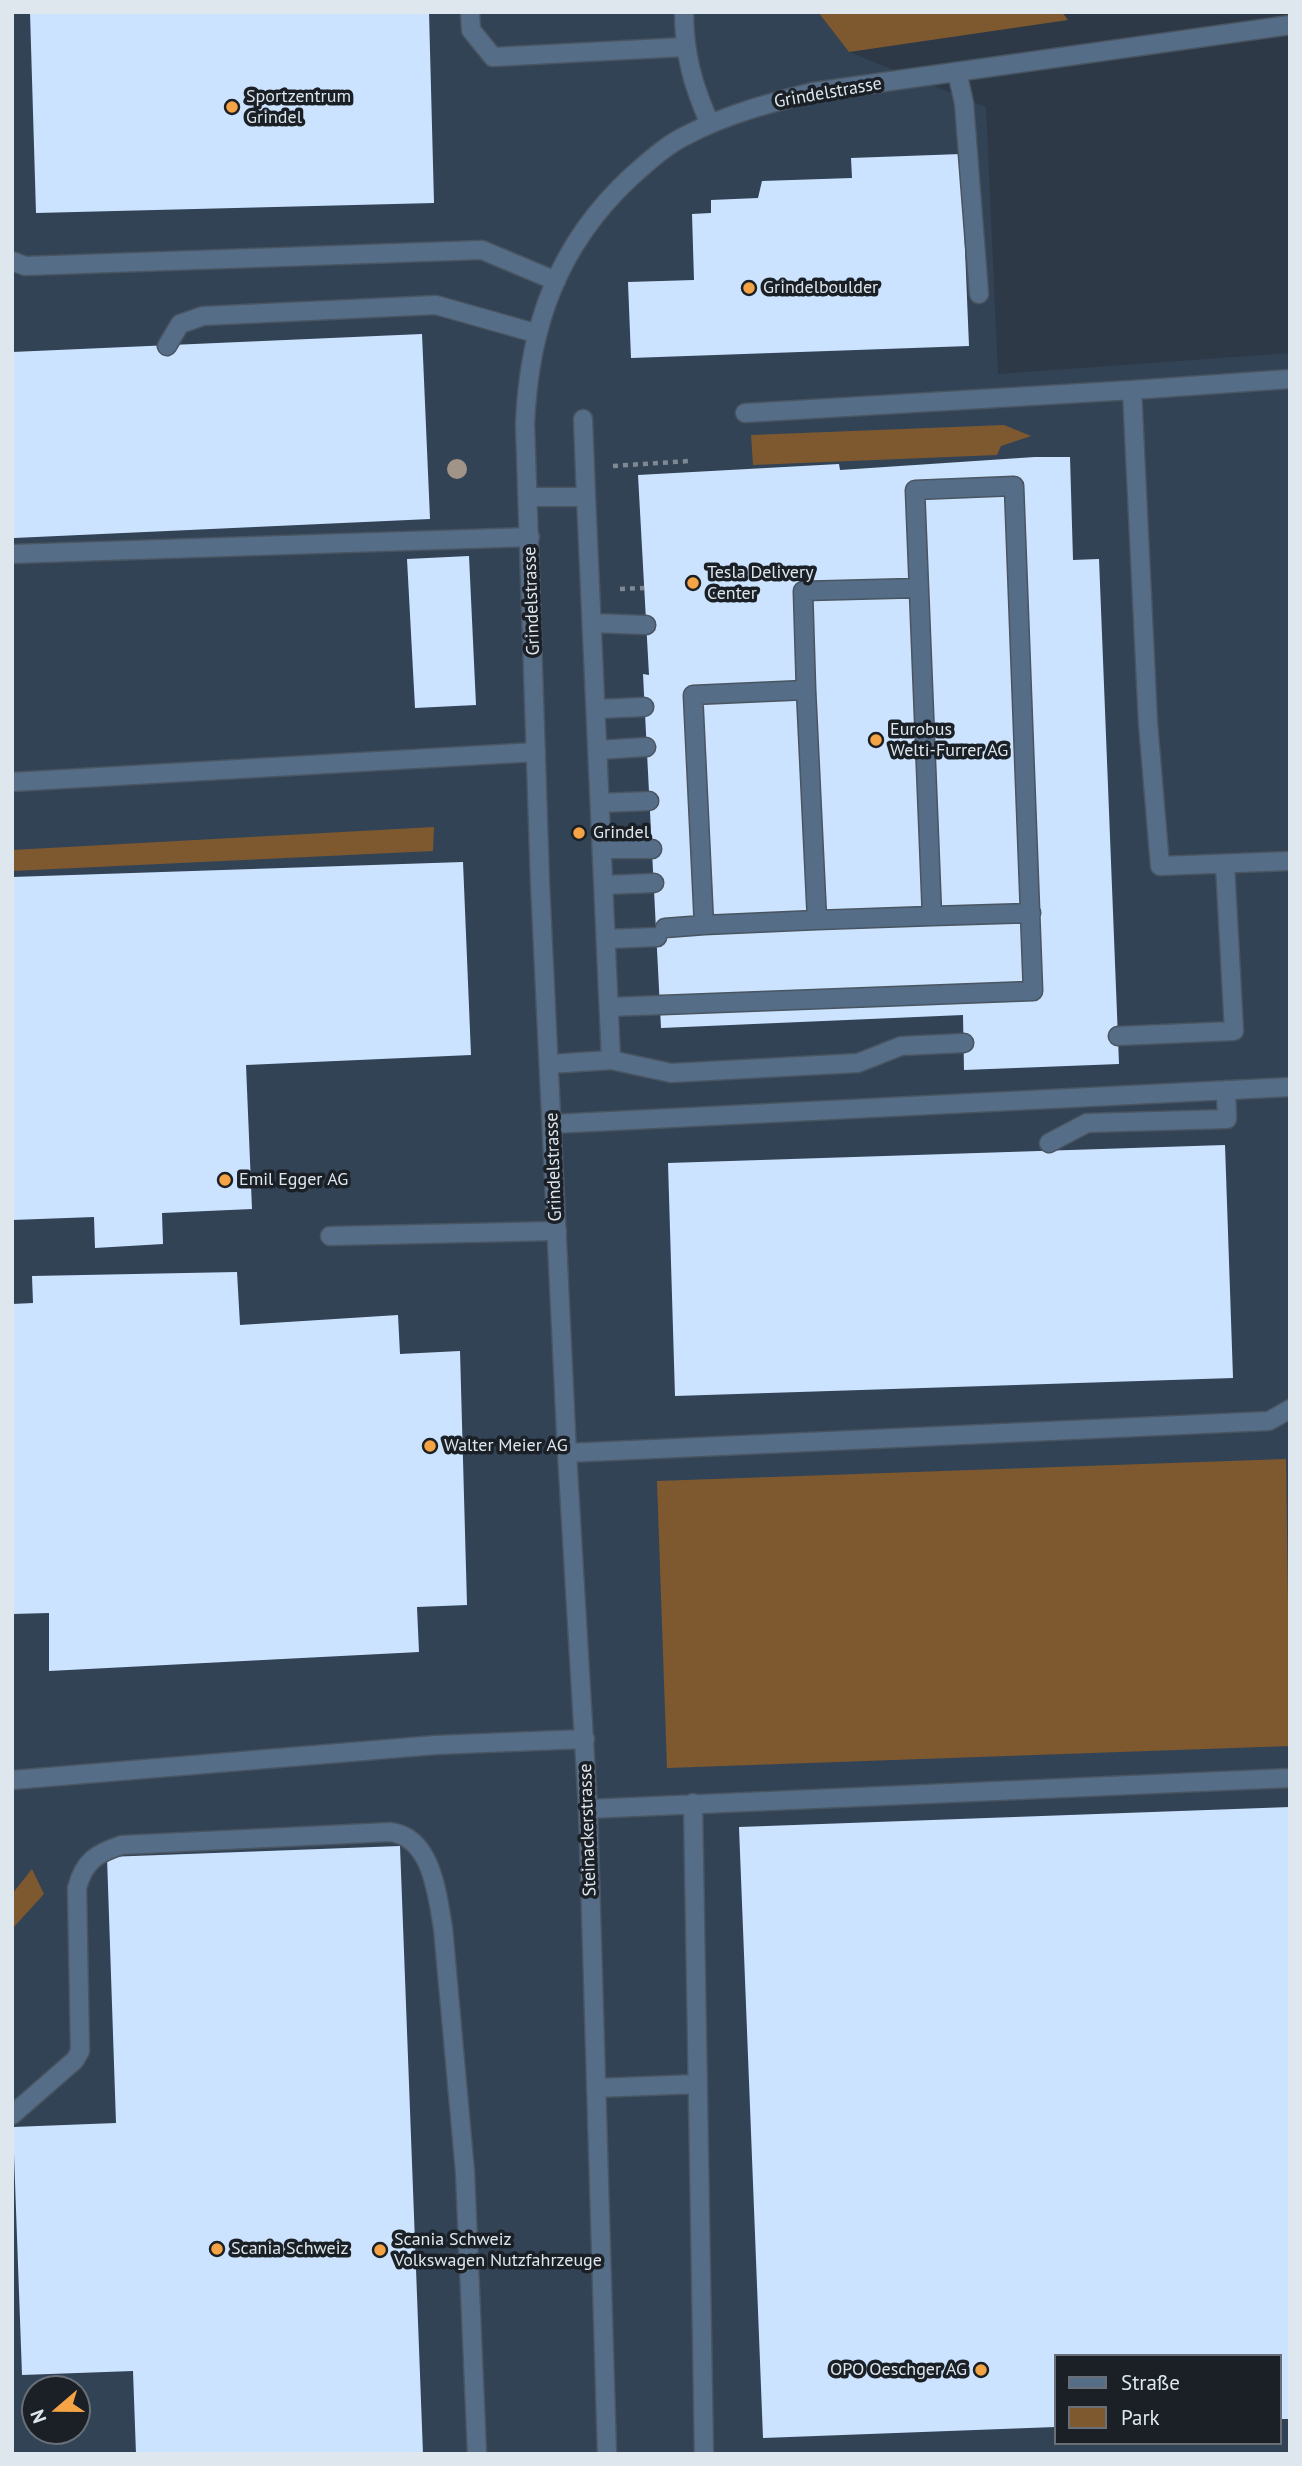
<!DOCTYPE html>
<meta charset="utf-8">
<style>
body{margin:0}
#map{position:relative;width:1302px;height:2466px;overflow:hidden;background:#2d3946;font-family:"PT Sans",sans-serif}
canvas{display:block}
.frame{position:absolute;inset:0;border:14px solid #dee6ee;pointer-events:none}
.legend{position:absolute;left:1054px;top:2354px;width:228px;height:91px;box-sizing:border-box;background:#1a2026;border:2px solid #686f76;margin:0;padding:9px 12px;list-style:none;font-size:21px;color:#dee6ee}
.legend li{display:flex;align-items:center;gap:14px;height:35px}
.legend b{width:35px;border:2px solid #686f76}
.north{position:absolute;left:21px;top:2375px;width:70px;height:70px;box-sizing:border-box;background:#1a2026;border:2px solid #686f76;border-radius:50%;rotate:250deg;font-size:19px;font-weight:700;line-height:28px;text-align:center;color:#dee6ee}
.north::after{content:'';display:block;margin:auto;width:24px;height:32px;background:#f4a444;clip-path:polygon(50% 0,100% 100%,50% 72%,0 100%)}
</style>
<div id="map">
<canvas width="1302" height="2466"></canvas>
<div class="frame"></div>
<ul class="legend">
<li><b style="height:9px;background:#566d88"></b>Straße</li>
<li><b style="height:19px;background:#7e592f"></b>Park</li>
</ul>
<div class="north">N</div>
</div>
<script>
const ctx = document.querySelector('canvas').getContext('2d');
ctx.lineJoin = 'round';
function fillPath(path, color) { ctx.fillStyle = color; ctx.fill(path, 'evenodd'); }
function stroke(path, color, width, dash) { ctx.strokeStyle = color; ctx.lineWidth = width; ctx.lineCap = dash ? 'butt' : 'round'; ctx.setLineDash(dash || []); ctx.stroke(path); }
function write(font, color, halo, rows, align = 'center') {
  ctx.font = font + ' "PT Sans",sans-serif'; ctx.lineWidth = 7; ctx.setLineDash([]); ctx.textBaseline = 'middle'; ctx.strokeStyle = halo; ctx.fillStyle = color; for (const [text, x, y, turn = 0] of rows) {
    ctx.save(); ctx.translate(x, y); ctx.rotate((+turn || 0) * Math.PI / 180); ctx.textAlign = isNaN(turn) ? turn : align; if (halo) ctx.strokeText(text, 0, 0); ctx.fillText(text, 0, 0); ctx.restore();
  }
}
fillPath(new Path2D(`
 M12,12H818L849,52L986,107L998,374L1290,353V2454H12ZM1055,2356H1279V2443H1055ZM35,2389H77V2431H35Z`), '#334356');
fillPath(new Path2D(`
 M818,12H1062L1068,20L849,52Z
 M1004,425L1031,436L1001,446L997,455L753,465L751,435Z
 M434,827L433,851L12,871V850Z
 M1286,1459L1290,1746L667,1768L657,1481Z
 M32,1869L44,1894L12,1929V1894Z`), '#7e592f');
fillPath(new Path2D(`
 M30,12H429L434,203L36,213Z
 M961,154L969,346L631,358L628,282L694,280L692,214L711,213V200L758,198L762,181L852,178L851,158Z
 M422,334L430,519L14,538L12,352Z
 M1035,457H1070L1073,560L1099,559L1119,1064L964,1070L963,1015L661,1028L643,674L649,675L638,475L839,464L840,470Z
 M469,556L476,705L415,708L407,559Z
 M463,862L471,1055L246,1065L252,1209L162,1213L163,1244L95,1248L94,1217L12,1220V877Z
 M1225,1145L1233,1378L675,1396L668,1163Z
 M237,1272L240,1325L398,1315L400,1354L460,1351L467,1605L417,1607L419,1652L49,1671V1613L12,1614V1304L33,1303L32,1276Z
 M1290,1807V2419H1279V2356H1055V2427L763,2438L739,1827Z
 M400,1846L423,2454H136L133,2371L22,2375L13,2127L116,2123L107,1857Z`), '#cce3ff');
const lane = new Path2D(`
 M470,12L471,30L493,57L684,47
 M684,12C684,54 693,86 710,124
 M957,72L964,103L979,294
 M12,261L25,266L482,250L556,281
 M167,346L180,324L203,316L436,305L535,333
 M1132,390L1290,379
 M745,413L1132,390L1148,723L1160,866L1290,861
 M583,419L586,497
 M528,497H586L611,1060
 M12,554L530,537
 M592,623L646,625
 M806,690L803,591L919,588
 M596,709L644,707
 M598,750L646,747
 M12,782L536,752
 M600,803L649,801
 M602,849H652
 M604,885L654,883
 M932,916L1031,913
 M665,928L704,925
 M606,939L657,937
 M609,1007L1033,991L1014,486L915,490L932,916L817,920L806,690L693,695L704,925L817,920
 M1118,1036L1234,1031L1225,865
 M550,1064L611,1060L671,1073L858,1063L901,1046L964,1043
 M552,1124L1290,1087
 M1049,1143L1087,1123L1227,1119L1226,1090
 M330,1236L557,1231
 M567,1453L1269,1421L1290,1409
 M693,1803L704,2454
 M588,1809L1290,1778
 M596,2088L698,2084
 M12,2115L75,2060L80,2051L77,1888C84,1861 97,1853 122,1845L390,1832C432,1837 437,1894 443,1928L465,2172L477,2454`);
const street = new Path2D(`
 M12,1780L436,1745L585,1739
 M607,2454L588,1809L567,1453L540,883L525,424C529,326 558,244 632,176C649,161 666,145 687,135C727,114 770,103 813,92L1290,25`);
stroke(lane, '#495561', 21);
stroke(street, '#495561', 21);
stroke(new Path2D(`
 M613,466L689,461
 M620,589L644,588`), '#7f8994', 4.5, [5, 5]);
stroke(lane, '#566d88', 18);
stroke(street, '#566d88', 18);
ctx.fillStyle = '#a09387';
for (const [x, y] of [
 [457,469]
]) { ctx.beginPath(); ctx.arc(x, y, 10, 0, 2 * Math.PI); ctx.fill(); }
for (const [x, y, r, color] of [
 [232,107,7,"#f4a444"],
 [749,288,7,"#f4a444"],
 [693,583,7,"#f4a444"],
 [876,740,7,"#f4a444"],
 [579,833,7,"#f4a444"],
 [225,1180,7,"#f4a444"],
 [430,1446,7,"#f4a444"],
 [217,2249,7,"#f4a444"],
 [380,2250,7,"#f4a444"],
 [981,2370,7,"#f4a444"]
]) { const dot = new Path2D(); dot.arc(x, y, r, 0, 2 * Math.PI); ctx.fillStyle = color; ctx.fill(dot); stroke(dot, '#1a2026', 2.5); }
write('18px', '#dee6ee', '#1a2026', [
 ["Grindelstrasse",828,93,-10],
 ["Grindelstrasse",532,601,-92],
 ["Grindelstrasse",554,1167,-92],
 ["Steinackerstrasse",588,1830,-92]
]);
write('18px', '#dee6ee', '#1a2026', [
 ["Sportzentrum",246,97],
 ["Grindel",246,118],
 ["Grindelboulder",763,288],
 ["Tesla Delivery",707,573],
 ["Center",707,594],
 ["Eurobus",890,730],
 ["Welti-Furrer AG",890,751],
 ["Grindel",593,833],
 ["Emil Egger AG",239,1180],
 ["Walter Meier AG",444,1446],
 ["Scania Schweiz",394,2240],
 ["Volkswagen Nutzfahrzeuge",394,2261],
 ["Scania Schweiz",231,2249],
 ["OPO Oeschger AG",967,2370,"right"]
], 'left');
</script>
